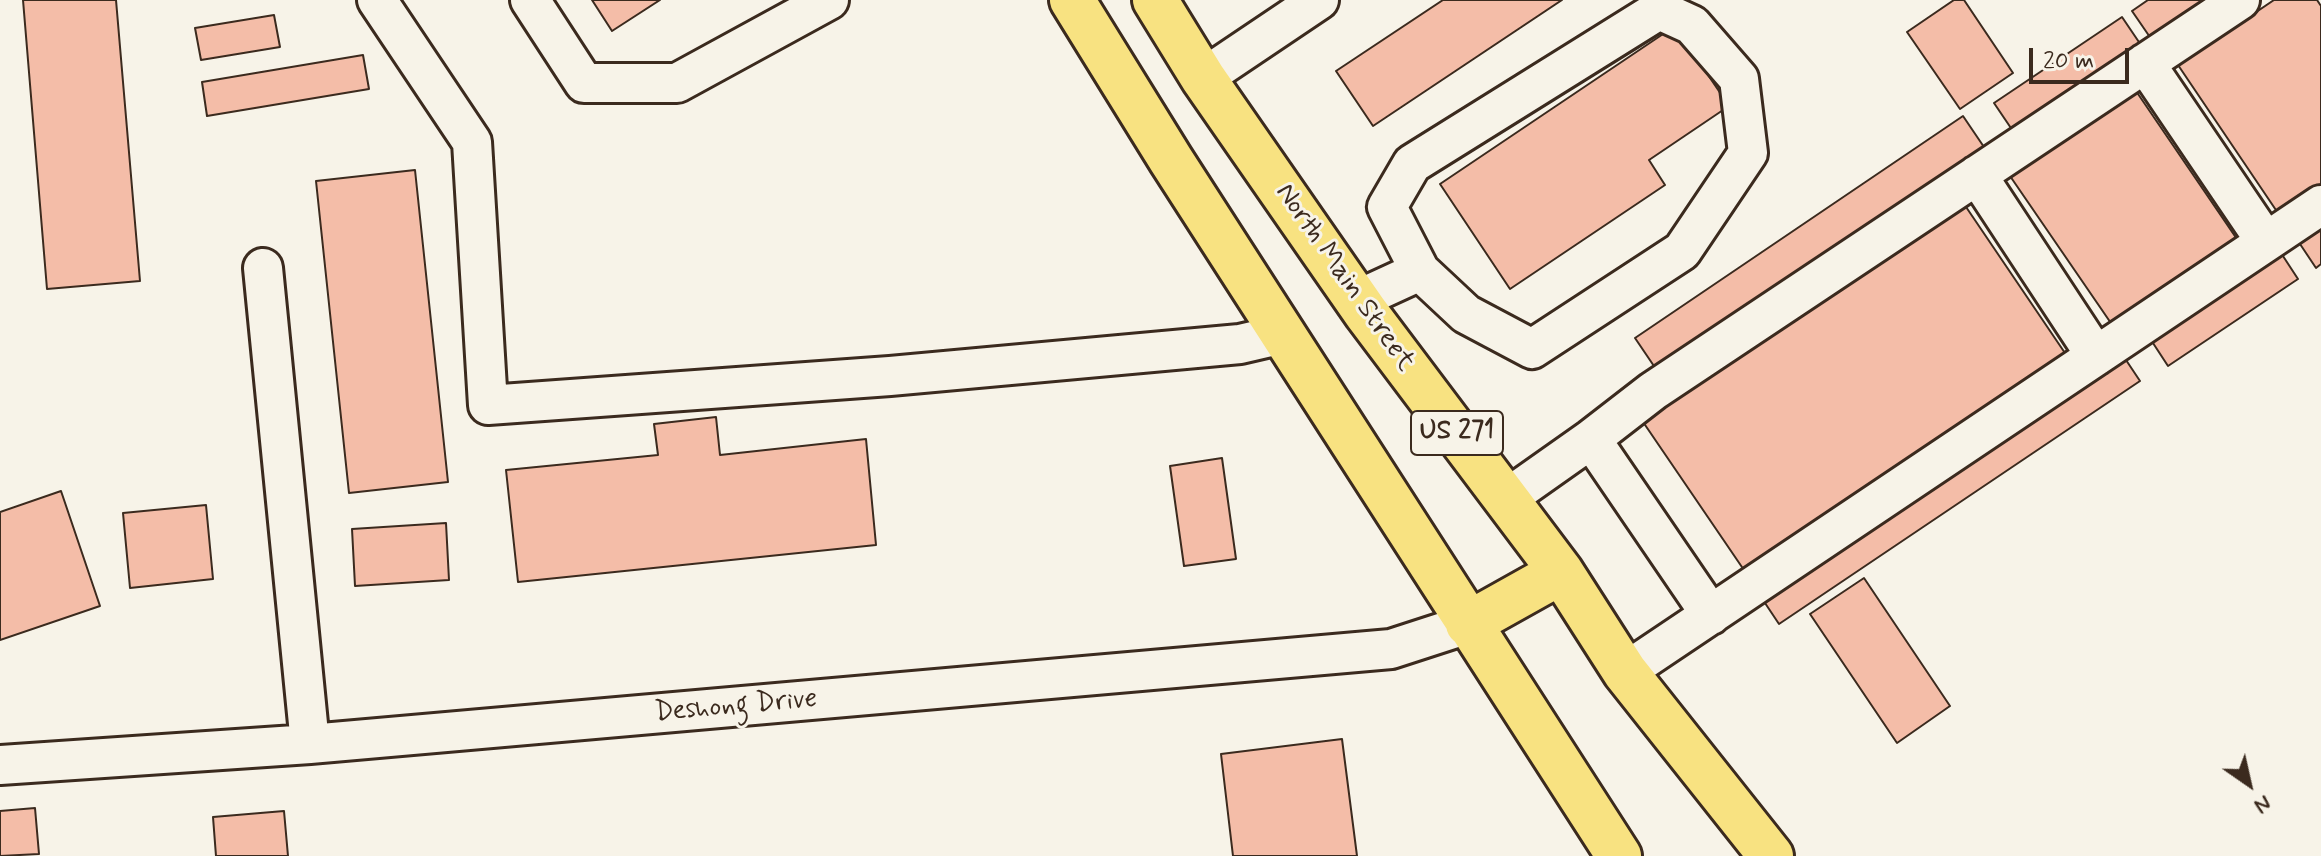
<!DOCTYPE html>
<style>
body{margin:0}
#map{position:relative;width:2321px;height:856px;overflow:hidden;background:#f7f3e8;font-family:Mynerve,sans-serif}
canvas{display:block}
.north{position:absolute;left:2209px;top:744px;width:80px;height:80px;-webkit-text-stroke:6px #f7f3e8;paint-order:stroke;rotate:146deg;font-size:22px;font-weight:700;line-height:32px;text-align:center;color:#3b2a1e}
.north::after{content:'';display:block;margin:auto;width:28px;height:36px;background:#3b2a1e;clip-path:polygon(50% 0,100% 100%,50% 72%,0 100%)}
.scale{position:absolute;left:2029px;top:48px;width:100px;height:36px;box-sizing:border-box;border:4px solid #3b2a1e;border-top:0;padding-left:10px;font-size:24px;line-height:28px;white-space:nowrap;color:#3b2a1e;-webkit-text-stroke:6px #f7f3e8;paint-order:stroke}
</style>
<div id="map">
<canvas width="2321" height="856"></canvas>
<div class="north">N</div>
<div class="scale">20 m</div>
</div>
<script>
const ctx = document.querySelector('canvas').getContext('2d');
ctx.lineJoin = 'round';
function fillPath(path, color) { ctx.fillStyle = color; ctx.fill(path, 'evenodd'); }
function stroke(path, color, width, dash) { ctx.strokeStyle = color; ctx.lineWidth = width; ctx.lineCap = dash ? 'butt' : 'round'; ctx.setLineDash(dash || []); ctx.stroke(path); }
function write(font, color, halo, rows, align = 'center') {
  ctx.font = font + ' Mynerve,sans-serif'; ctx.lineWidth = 6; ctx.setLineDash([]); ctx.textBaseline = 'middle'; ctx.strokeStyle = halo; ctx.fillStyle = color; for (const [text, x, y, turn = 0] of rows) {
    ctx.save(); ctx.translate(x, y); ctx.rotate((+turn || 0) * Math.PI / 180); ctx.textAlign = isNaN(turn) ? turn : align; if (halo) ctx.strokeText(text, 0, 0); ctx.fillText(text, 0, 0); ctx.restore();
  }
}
const building = new Path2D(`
 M23,0H116L140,281L47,289Z
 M592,0H660L612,31Z
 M1443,0H1562L1373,126L1336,71Z
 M1954,0H1964L2013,73L1960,109L1907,32Z
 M2148,0H2218L2154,43L2132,11Z
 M2274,0H2317L2321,6V193L2282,219L2178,65Z
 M274,15L280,47L201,60L195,28Z
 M2122,17L2145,51L2017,137L1994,103Z
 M1675,26L1729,106L1649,160L1665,185L1510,289L1440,184Z
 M363,55L369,89L207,116L202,82Z
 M2136,91L2241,245L2115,329L2010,176Z
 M1963,116L1986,150L1658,372L1635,338Z
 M415,170L448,482L349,493L316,181Z
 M1962,201L2067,356L1746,573L1641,419Z
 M2321,226V264L2316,268L2298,241Z
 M2281,253L2298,279L2168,366L2151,340Z
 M2122,354L2140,381L1779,624L1761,597Z
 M716,417L720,455L866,439L876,545L518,582L506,470L658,455L654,424Z
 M1222,458L1236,559L1184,566L1170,466Z
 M61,491L100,606L0,640V512Z
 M206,505L213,579L130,588L123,513Z
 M446,523L449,580L355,586L352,529Z
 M1864,578L1950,706L1897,743L1810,614Z
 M1342,739L1357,856H1233L1221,754Z
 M35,808L39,854L0,856V811Z
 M284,811L288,856H216L213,817Z`);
fillPath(building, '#f4bda8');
stroke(building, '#3b2a1e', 2);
const minor = new Path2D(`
 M377,0L472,142L488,405L890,376L1240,344L1283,334
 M530,0L584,83H677L829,0
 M2145,63L2266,242
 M1203,78L1319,0
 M1977,175L2096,356
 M263,268L310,744
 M1357,300L1420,271L1466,314L1532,349L1682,251L1748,153L1739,79L1692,25L1659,10L1412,164L1387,207L1420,271
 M1591,439L1711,615
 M1506,499L1591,439L1653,391L2240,0
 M1625,672L2321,205
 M0,765L310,744L1391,649L1468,624`);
const highway = new Path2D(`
 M1072,0L1171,160L1619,856
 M1155,0L1203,78L1366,313L1561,572L1625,672L1771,856
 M1468,624L1561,572`);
stroke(minor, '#3b2a1e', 44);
stroke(highway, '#3b2a1e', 50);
stroke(minor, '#f7f3e8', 38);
stroke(highway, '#f8e281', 44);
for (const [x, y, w] of [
 [1457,433,92]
]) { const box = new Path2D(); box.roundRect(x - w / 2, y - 22, w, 44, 6); ctx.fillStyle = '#f7f3e8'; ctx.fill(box); stroke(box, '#3b2a1e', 2); }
write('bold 26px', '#3b2a1e', null, [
 ["US 271",1457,433]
]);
write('28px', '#3b2a1e', '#f7f3e8', [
 ["North Main Street",1344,278,55],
 ["Deshong Drive",736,707,-5]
]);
</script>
